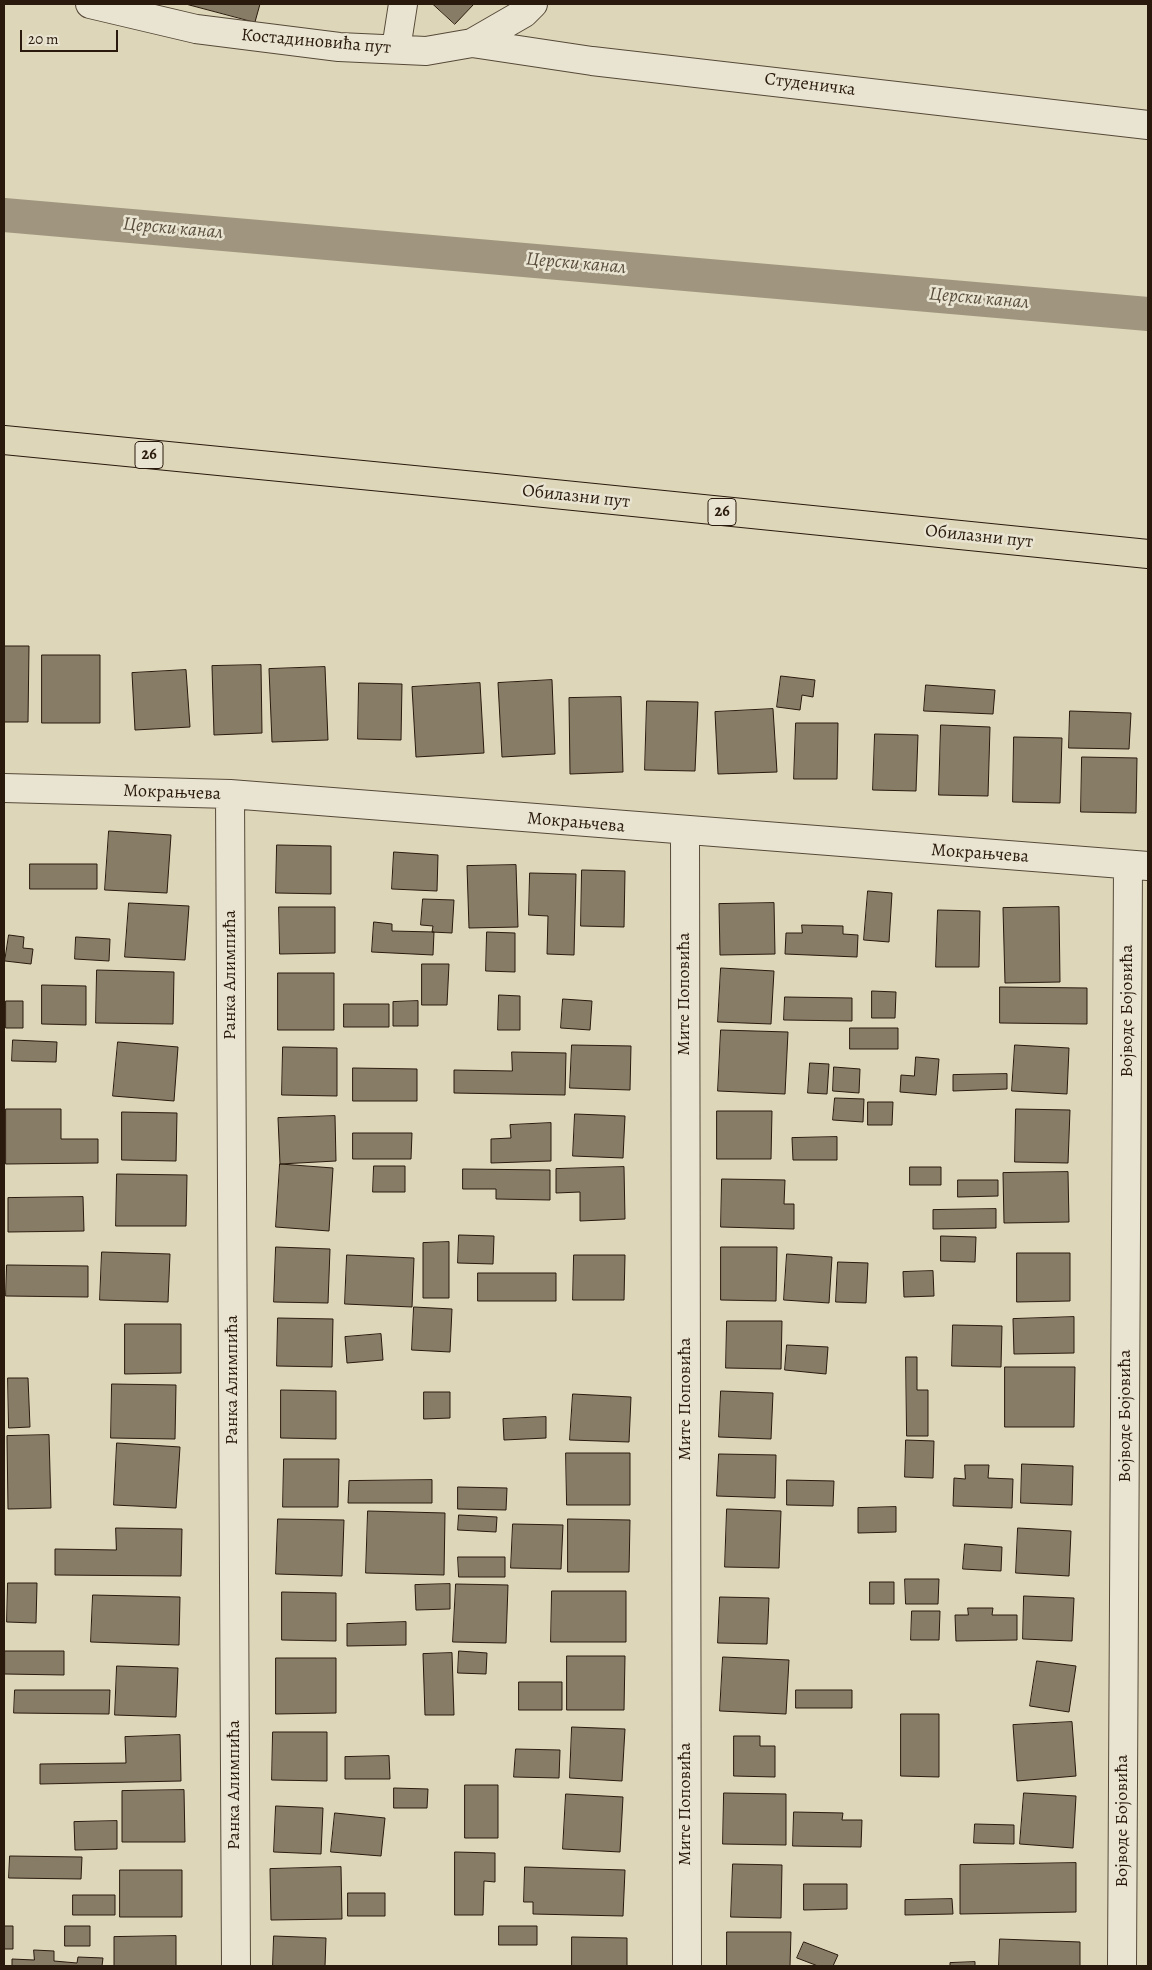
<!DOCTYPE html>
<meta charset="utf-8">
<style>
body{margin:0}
#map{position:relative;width:1152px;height:1970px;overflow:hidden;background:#ddd6b9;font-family:Alegreya,serif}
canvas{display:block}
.frame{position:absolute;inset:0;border:5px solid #2a1a0d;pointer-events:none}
.scale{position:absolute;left:20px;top:30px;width:98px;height:22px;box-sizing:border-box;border:2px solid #2a1a0d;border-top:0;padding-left:6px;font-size:15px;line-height:18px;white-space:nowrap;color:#2a1a0d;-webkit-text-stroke:4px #e9e4d2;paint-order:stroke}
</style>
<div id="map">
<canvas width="1152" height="1970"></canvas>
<div class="frame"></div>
<div class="scale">20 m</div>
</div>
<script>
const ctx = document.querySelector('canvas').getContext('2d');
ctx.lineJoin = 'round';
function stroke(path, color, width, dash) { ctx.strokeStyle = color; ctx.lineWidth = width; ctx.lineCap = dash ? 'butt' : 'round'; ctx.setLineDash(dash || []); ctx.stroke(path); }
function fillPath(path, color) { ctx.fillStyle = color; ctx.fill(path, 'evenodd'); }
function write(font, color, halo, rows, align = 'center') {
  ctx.font = font + ' Alegreya,serif'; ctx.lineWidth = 5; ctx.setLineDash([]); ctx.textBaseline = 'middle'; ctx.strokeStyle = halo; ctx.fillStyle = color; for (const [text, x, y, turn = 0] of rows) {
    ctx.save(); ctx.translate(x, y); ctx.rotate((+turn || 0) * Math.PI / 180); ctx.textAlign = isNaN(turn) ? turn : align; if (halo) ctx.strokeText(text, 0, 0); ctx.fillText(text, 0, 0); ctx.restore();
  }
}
stroke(new Path2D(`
 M4,215L1148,314`), '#a0967f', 34);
const building = new Path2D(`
 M186,4H260L255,22Z
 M433,4H474L455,24Z
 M4,646H29L28,722H4Z
 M42,655H100V723H42Z
 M261,665L262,733L214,735L212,666Z
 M325,667L328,740L272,742L269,669Z
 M186,670L190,727L135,730L132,673Z
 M781,676L815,680L813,697L802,695L800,710L777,707Z
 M552,680L555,754L502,757L498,683Z
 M359,683L402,684L401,740L358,739Z
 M480,683L484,753L416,757L412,687Z
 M926,685L995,690L993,714L924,711Z
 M621,697L623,772L570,774L569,698Z
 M647,701L698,702L695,771L645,770Z
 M773,709L777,772L718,774L715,712Z
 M1070,711L1131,713L1129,749L1069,748Z
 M796,723H838L837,779H794Z
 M941,725L990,727L988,796L939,795Z
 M875,734L918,735L916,791L873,790Z
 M1014,737L1062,738L1060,803L1013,802Z
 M1082,757L1137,758L1136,813L1081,812Z
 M109,831L171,835L167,893L105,890Z
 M277,845L331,846V894L276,893Z
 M394,852L438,855L437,891L392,889Z
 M30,864H97V889H30Z
 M516,865L518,927L469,928L467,866Z
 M582,870L625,871L624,927L581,926Z
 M530,873L576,874L574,955L547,954L548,916L529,915Z
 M868,891L892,893L889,942L864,940Z
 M423,899L454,900L452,933L432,932L433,926L421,925Z
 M129,903L189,906L185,960L125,957Z
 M774,903L775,954L720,955L719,904Z
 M279,907H335V953L280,954Z
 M1059,907L1060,982L1005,983L1003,908Z
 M938,910L980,911L979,967H936Z
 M374,922L392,924V931L434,932L433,955L372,952Z
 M802,925L843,926V934L858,935L857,957L785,954L786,933H802Z
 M487,932L515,933V972L486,971Z
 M9,935L24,937L23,948L33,949L31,964L5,961Z
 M76,937L110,939L109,961L75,959Z
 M422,964H449L447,1005H422Z
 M721,968L774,971L771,1024L718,1022Z
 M97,970L174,972L173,1024L96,1023Z
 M278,973H334V1030H278Z
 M42,985L86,986V1025L42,1024Z
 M1000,987L1087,988V1024L1000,1023Z
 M872,991L896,992L895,1018H872Z
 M499,995L520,996V1030H498Z
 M785,997L852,998V1021L784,1020Z
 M563,999L592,1001L590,1030L561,1028Z
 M6,1001H23V1028H6Z
 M418,1001V1026H393V1002Z
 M344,1004H389V1027H344Z
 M850,1028H898V1049H850Z
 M721,1030L788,1032L785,1094L718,1091Z
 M13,1040L57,1042L56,1062L12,1061Z
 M118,1042L178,1047L174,1101L113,1096Z
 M572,1045L631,1046L630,1090L570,1088Z
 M1015,1045L1069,1048L1067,1094L1012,1091Z
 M283,1047L337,1048V1096L282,1095Z
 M512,1052L566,1053L565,1095L454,1093V1070L512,1071Z
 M916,1057L939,1059L936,1095L900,1092L901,1075L914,1076Z
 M810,1063L829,1064L827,1094L808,1093Z
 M834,1067L860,1069L859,1093L833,1091Z
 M353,1068L417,1069V1101H353Z
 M1007,1074V1089L953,1091V1075Z
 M835,1098L864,1099L863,1122L833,1120Z
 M868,1102H893L892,1125H868Z
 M6,1109H61V1139H98V1163L6,1164Z
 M1016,1109L1070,1110L1068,1163L1015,1162Z
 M717,1111H772L771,1159H717Z
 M122,1112L177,1113L176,1161L122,1160Z
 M575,1114L625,1116L623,1158L573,1156Z
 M335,1116L336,1161L280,1164L278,1118Z
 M551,1123V1161L491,1163V1139L511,1138L510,1125Z
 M353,1133H412L411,1159H353Z
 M837,1137V1160H793L792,1138Z
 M280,1164L333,1168L329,1231L276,1227Z
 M374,1166H405V1192H373Z
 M624,1167L625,1219L580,1221V1192L556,1193V1169Z
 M910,1167H941V1185H910Z
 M463,1169L550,1170V1200L496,1199V1189H463Z
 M1068,1172L1069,1222L1004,1223L1003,1173Z
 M117,1174L187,1175L186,1226H116Z
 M722,1179L785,1180L784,1204H794V1229L721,1227Z
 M958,1180H998V1196L958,1197Z
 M83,1197L84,1231L8,1232V1198Z
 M996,1209V1228L933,1229V1210Z
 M459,1235L494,1236L493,1264L458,1263Z
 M941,1236L976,1237L975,1262L941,1261Z
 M449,1242V1298H423V1243Z
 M276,1247L330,1249L328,1303L274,1302Z
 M721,1247H777L776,1301L721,1300Z
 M102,1252L170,1254L168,1302L100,1300Z
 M1017,1253H1070V1301L1017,1302Z
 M787,1254L832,1257L829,1303L784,1300Z
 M347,1255L414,1258L412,1307L345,1304Z
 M574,1255H625L624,1300H573Z
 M838,1262L868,1263L866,1303L836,1302Z
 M7,1265L88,1266V1297L6,1296Z
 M933,1271L934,1296L904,1297L903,1272Z
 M478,1273H556V1301H478Z
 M414,1307L452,1309L450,1352L412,1350Z
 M1074,1317V1353L1014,1354L1013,1319Z
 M278,1318L333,1319L332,1367L277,1366Z
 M727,1321H782L781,1369L726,1368Z
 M125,1324H181V1373L125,1374Z
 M953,1325L1002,1326L1001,1367L952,1366Z
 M381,1334L383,1360L347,1363L345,1337Z
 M787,1345L828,1347L826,1374L785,1370Z
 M906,1357H917V1390H928V1436H907Z
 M1005,1367H1075L1074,1427H1005Z
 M8,1378H28L30,1427L9,1428Z
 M112,1384L176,1385L175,1439L111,1438Z
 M281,1390L336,1391V1439L281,1438Z
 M721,1391L773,1393L771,1439L719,1437Z
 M424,1392H450V1418L424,1419Z
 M573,1394L631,1397L629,1442L570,1440Z
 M546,1417V1438L504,1440L503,1419Z
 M49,1435L51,1508L8,1509L7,1436Z
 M906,1440L934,1441L933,1478L905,1477Z
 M117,1443L180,1447L176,1508L114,1505Z
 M566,1453H630V1505H567Z
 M719,1454L776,1455L775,1498L717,1496Z
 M284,1459H339L338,1507H283Z
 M1022,1464L1073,1466L1072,1505L1021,1503Z
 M965,1465H989L988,1478L1013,1479L1012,1508L953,1506L954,1478L965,1479Z
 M432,1480V1503H348L349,1481Z
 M787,1480L834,1481L833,1506L787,1505Z
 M458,1487L507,1488L506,1510L458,1509Z
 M896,1507V1532L858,1533V1508Z
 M727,1509L781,1511L779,1568L725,1567Z
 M368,1511L445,1513L444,1575L366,1573Z
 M459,1515L497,1517L496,1532L458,1530Z
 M278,1519L344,1520L342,1576L276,1574Z
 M568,1519L630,1520L629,1572H568Z
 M513,1524L563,1525L561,1569L511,1568Z
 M116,1528L182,1529L181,1576L55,1575V1549L116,1550Z
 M1018,1528L1071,1531L1069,1576L1016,1573Z
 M965,1544L1002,1547L1001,1571L963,1569Z
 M458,1557H505V1577H459Z
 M905,1579H939L938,1604H906Z
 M870,1582H894V1604H870Z
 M8,1583H37L36,1623L7,1622Z
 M450,1584V1609L416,1610L415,1585Z
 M456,1584L508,1585L506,1643L453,1642Z
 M552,1591H626V1642H551Z
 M282,1592L336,1593V1641L282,1640Z
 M93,1595L180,1597L179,1645L91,1642Z
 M1024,1596L1074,1598L1072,1641L1023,1639Z
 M720,1597L769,1598L767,1644L718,1643Z
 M968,1608H993L992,1615H1017V1640L956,1641L955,1615H968Z
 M912,1611H940L939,1640H911Z
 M406,1622V1645L347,1646V1624Z
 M5,1651H64V1675L5,1674Z
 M459,1651L487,1653L486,1674L458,1673Z
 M452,1653L454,1715H425L423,1654Z
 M567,1656H625L624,1710H567Z
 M723,1657L789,1660L786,1714L720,1711Z
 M276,1658H336V1713L276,1714Z
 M1037,1661L1076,1666L1069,1712L1030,1706Z
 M117,1666L178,1668L176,1717L115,1715Z
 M519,1682H562V1710H519Z
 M15,1690H110L109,1714L14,1713Z
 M796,1690H852V1708H796Z
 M901,1714H939V1777L901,1776Z
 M1072,1722L1076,1776L1017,1781L1013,1725Z
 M572,1727L625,1729L622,1781L570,1778Z
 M273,1732H327V1781L272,1780Z
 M180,1735L181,1781L40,1784V1764L126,1763L125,1737Z
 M734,1736H760V1746H775V1777L734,1776Z
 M516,1749L560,1750L559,1778L514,1777Z
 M389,1756L390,1779H345V1757Z
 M465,1785H498V1838H465Z
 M394,1788L428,1789L427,1808H394Z
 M184,1790L185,1842H122V1791Z
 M724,1793L786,1794V1845L723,1844Z
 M1024,1793L1076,1796L1073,1848L1020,1844Z
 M566,1794L623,1797L620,1852L563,1849Z
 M276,1806L323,1808L321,1854L274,1852Z
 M794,1812L843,1813L842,1820H862L861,1847L793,1846Z
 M335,1813L385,1818L381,1856L331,1852Z
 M117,1821V1849L75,1850L74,1822Z
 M975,1824L1014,1825V1844L974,1843Z
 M455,1852L495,1853V1882L484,1881L483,1915H455Z
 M10,1856L82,1857L81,1879L9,1878Z
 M1076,1863V1912L960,1914V1865Z
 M733,1864L782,1865L781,1918L731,1917Z
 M341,1867L342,1919L271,1920L270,1869Z
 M525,1867L625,1870L623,1916L533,1914V1902H524Z
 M120,1870H182V1917H120Z
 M804,1884H847V1909L804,1910Z
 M348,1893H385V1916H348Z
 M73,1895H115V1915H73Z
 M952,1899L953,1914L905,1915V1900Z
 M4,1926H13V1949H4Z
 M65,1926H90V1946H65Z
 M499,1926H537V1945H499Z
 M727,1932H791L790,1966H727Z
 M176,1936V1966H114V1937Z
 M274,1936L326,1938L325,1966H273Z
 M572,1937L627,1938V1966H572Z
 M1000,1939L1080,1942V1966H999Z
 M804,1942L838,1955L833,1966H818L797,1958Z
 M34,1950L54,1951V1961L77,1963L78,1957L103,1958L102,1966H12V1959L34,1960Z
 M975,1962V1966H950V1963Z`);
fillPath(building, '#877c66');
stroke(building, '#2a1a0d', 1);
const minor = new Path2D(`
 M90,4L196,29L339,47L426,51L472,43L524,13L533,4
 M472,43L592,61L1148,125
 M396,49L403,4
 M4,788L230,794L1148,866
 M230,794L236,1966
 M685,831L687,1966
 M1122,1966L1128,865`);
const major = new Path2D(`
 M4,440L485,487L1148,554`);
stroke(minor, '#574938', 30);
stroke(major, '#2a1a0d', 30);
stroke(minor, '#e9e4d2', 28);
stroke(major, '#ddd6b9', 28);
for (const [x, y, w] of [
 [149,455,28],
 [722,512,28]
]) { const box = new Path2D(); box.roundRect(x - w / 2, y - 13.5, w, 27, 4); ctx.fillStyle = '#e9e4d2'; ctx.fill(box); stroke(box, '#2a1a0d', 1); }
write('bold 16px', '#2a1a0d', null, [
 ["26",149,455],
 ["26",722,512]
]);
write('18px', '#2a1a0d', '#e9e4d2', [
 ["Костадиновића пут",316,42,5],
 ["Студеничка",810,85,7],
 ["Обилазни пут",576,497,6],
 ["Обилазни пут",979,537,6],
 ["Мокрањчева",172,793,2],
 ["Мокрањчева",576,823,5],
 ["Мокрањчева",980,854,4],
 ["Ранка Алимпића",231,975,-90],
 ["Мите Поповића",685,994,-90],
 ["Војводе Бојовића",1128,1011,-90],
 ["Ранка Алимпића",233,1380,-90],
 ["Мите Поповића",686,1399,-90],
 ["Војводе Бојовића",1126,1416,-90],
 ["Ранка Алимпића",235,1785,-90],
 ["Мите Поповића",686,1804,-90],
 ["Војводе Бојовића",1123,1821,-90]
]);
write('italic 19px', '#594c3b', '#e9e4d2', [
 ["Церски канал",173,229,5],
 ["Церски канал",576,264,5],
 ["Церски канал",979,299,5]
]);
</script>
